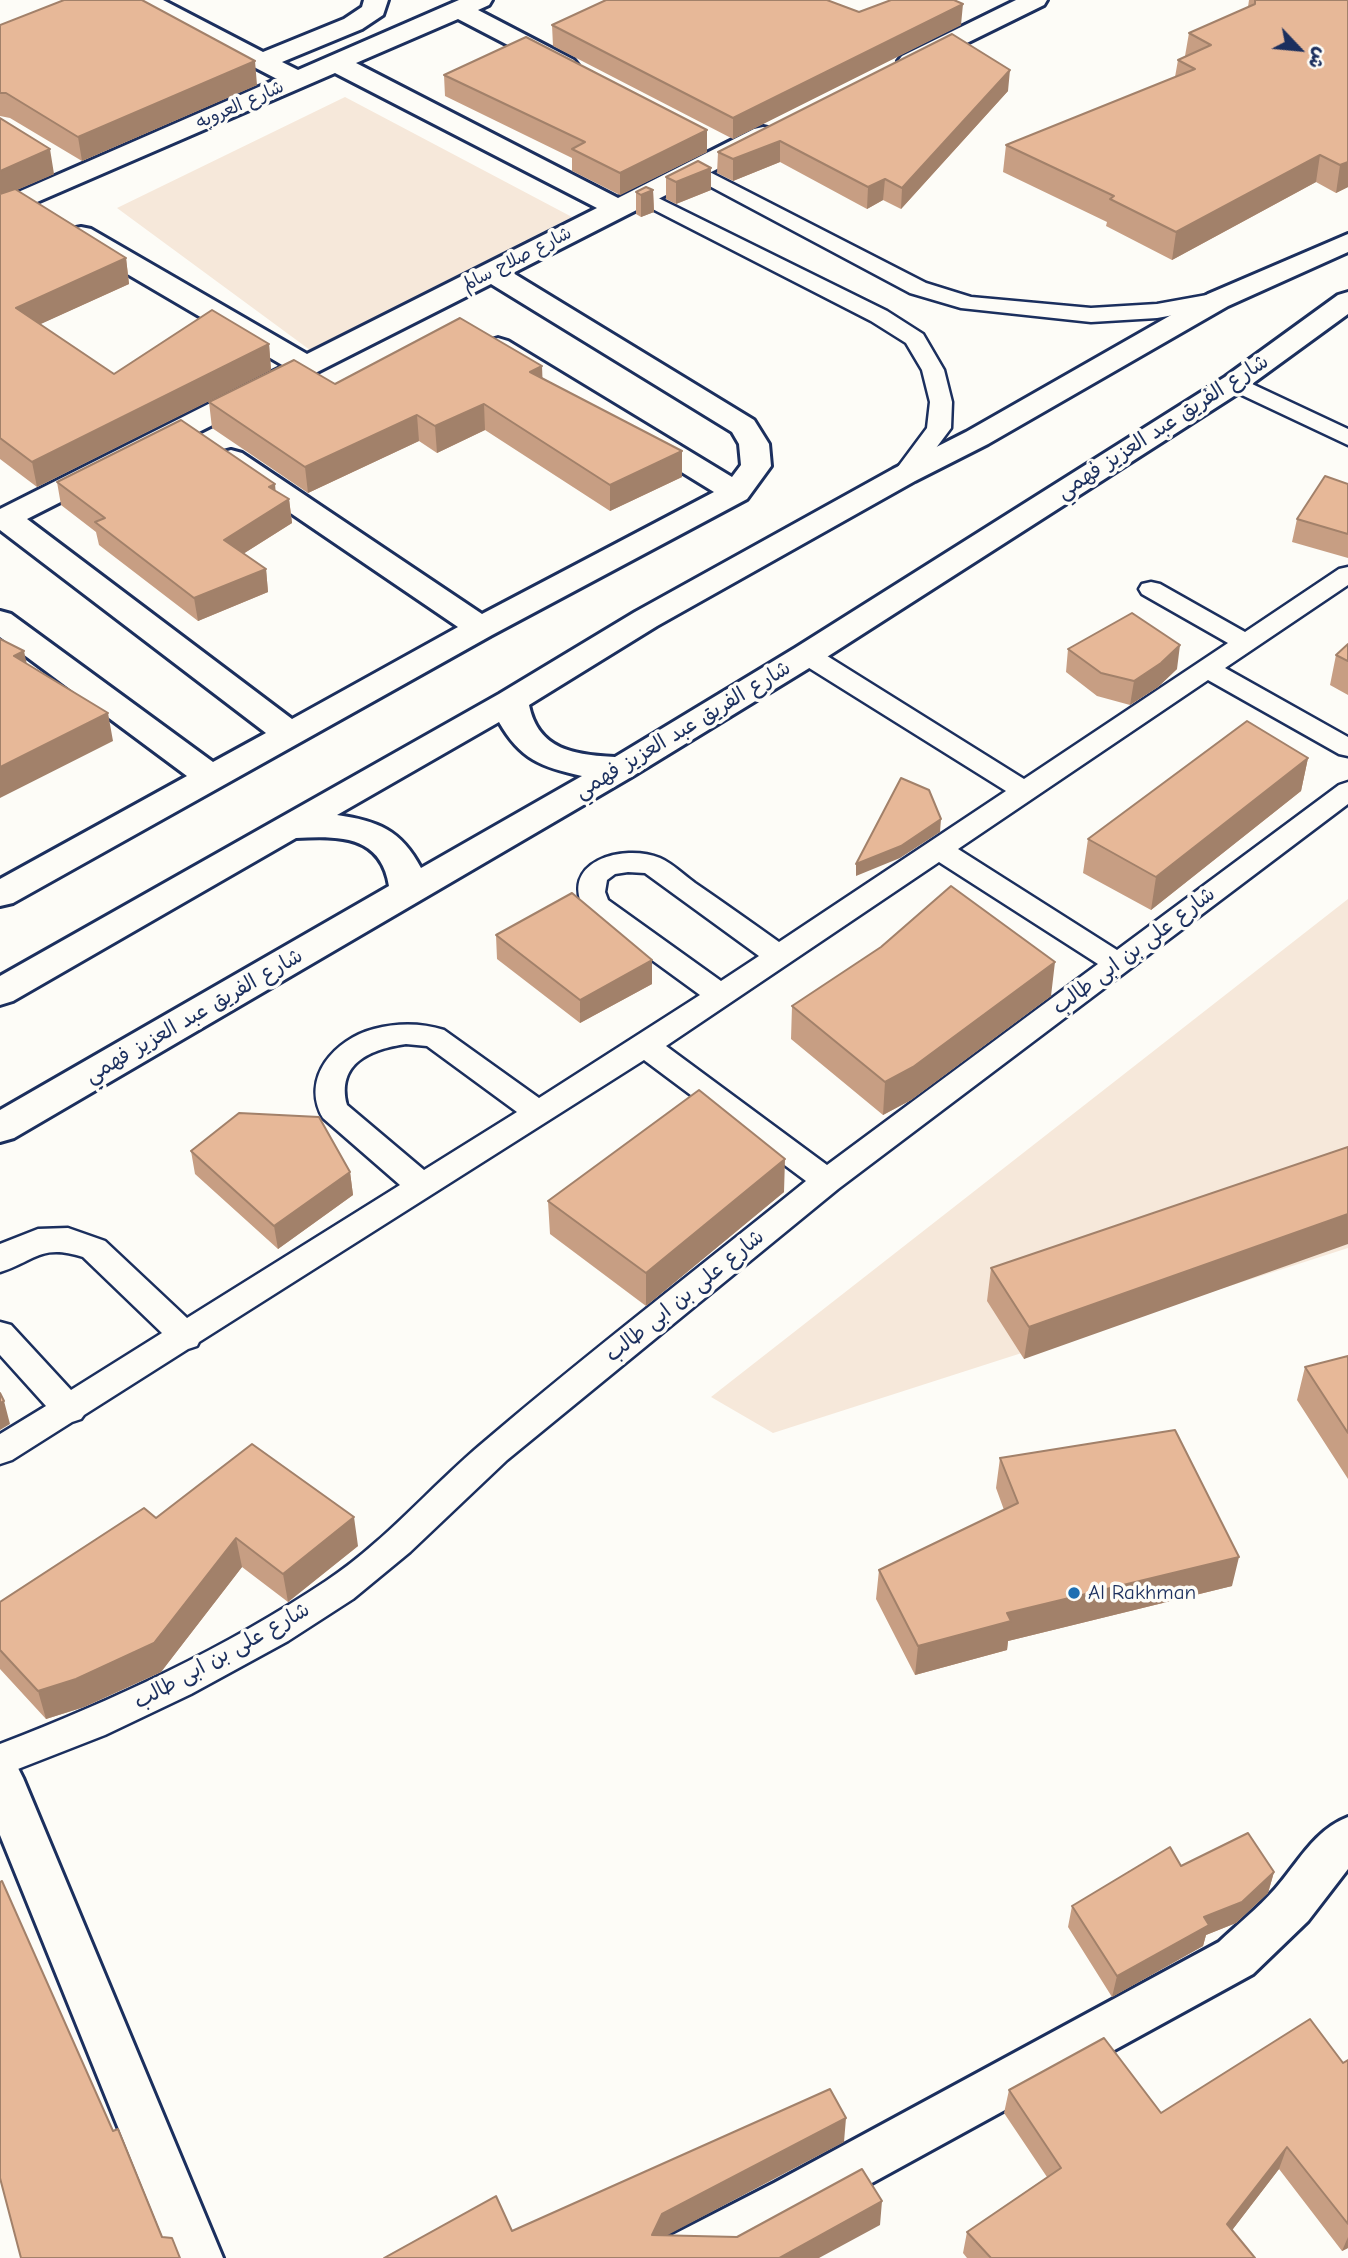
<!DOCTYPE html>
<meta charset="utf-8">
<style>
body{margin:0}
#map{position:relative;width:1348px;height:2258px;overflow:hidden;background:#fdfcf7;font-family:"Comic Neue","Playpen Sans Arabic",sans-serif}
canvas{display:block}
.north{position:absolute;left:1264px;top:14px;width:70px;height:70px;-webkit-text-stroke:5px #fdfcf7;paint-order:stroke;rotate:116deg;font-size:19px;font-weight:700;line-height:28px;text-align:center;color:#1b2f5e}
.north::after{content:'';display:block;margin:auto;width:24px;height:32px;background:#1b2f5e;clip-path:polygon(50% 0,100% 100%,50% 72%,0 100%)}
</style>
<div id="map">
<canvas width="1348" height="2258"></canvas>
<div class="north">ش</div>
</div>
<script>
const ctx = document.querySelector('canvas').getContext('2d');
ctx.lineJoin = 'round';
function fillPath(path, color) { ctx.fillStyle = color; ctx.fill(path, 'evenodd'); }
function stroke(path, color, width, dash) { ctx.strokeStyle = color; ctx.lineWidth = width; ctx.lineCap = dash ? 'butt' : 'round'; ctx.setLineDash(dash || []); ctx.stroke(path); }
function write(font, color, halo, rows, align = 'center') {
  ctx.font = font + ' "Comic Neue","Playpen Sans Arabic",sans-serif'; ctx.lineWidth = 7; ctx.setLineDash([]); ctx.textBaseline = 'middle'; ctx.strokeStyle = halo; ctx.fillStyle = color; for (const [text, x, y, turn = 0] of rows) {
    ctx.save(); ctx.translate(x, y); ctx.rotate((+turn || 0) * Math.PI / 180); ctx.textAlign = isNaN(turn) ? turn : align; if (halo) ctx.strokeText(text, 0, 0); ctx.fillText(text, 0, 0); ctx.restore();
  }
}
fillPath(new Path2D(`
 M345,97L572,217L310,350L117,208Z
 M1348,899V1248L773,1433L711,1397Z`), '#f6e8da');
const service = new Path2D(`
 M694,164L926,283L971,297L1091,308L1157,304L1218,293L1226,295L1229,300L1226,305L1218,307L1157,318L1091,322L961,308L910,293L687,174L684,170L687,166Z
 M642,190L887,311L923,334L944,370L952,402L951,428L912,480H896L892,475L927,428L930,402L922,370L906,343L871,321L635,200L632,196L635,192Z
 M1235,376L1348,429V445L1227,388L1224,383L1227,378Z
 M1348,567V585L1225,668L1348,737V756L1339,754L1208,680L958,849L1117,950L1339,785L1348,782V804L838,1189L507,1460L410,1552L353,1599L288,1641L191,1694L105,1735L0,1776V1744C114,1700 224,1649 326,1581C385,1542 431,1486 485,1441C589,1352 699,1268 806,1181L644,1060L199,1342L197,1346L188,1349L84,1415L81,1419L72,1422L12,1460L0,1464V1434L46,1406L0,1355V1322L11,1325L71,1390L162,1333L83,1257C41,1243 35,1261 0,1272V1244L38,1229L68,1228L105,1241L187,1318L400,1185L323,1118C300,1078 335,1039 374,1029C397,1023 421,1023 444,1030L539,1098L700,995L586,912C556,862 623,843 660,858C672,863 684,875 695,883C723,902 751,922 779,942L1006,791L798,661L794,655L798,649L807,647L816,649L1024,779L1228,643L1142,594L1139,589L1142,584L1151,582L1160,584L1245,632L1339,569ZM939,862L1098,964L827,1165L666,1046ZM628,872L645,873L759,956L721,981L608,900L605,892L607,880L615,874ZM406,1044L427,1046L517,1112L424,1170L347,1105C336,1063 371,1049 406,1044Z`);
const minor = new Path2D(`
 M132,0H163L263,52L344,19L362,7L364,0H388L383,15L362,29L282,62L298,70L459,0H492L489,5L478,10L574,60L578,65L574,70L565,73L556,70L458,19L356,63L618,198L754,129L763,127L772,129L776,135L772,141L513,273L754,420L769,444L771,466L747,499L492,635L13,903L0,906V879L187,776L0,637V611L11,614L213,762L266,733L0,530V509L284,366L71,241L67,235L71,229L81,227L91,229L307,354L597,208L335,73L0,218V200L277,79L135,5ZM491,284L732,432L739,444L741,465L732,477L508,341L498,338L488,341L484,347L488,353L714,492L482,614L242,453L231,450L220,453L216,459L220,465L458,627L292,719L27,519Z
 M1016,0H1047L1044,5L920,66L911,69L902,66L898,61L902,56Z
 M0,1758L16,1764L23,1778L223,2258H171L0,1835Z
 M1348,1817V1869L1308,1921L1253,1974L735,2258H655L663,2240L774,2183L1219,1942C1237,1925 1258,1908 1275,1889C1298,1863 1314,1830 1348,1817Z`);
const primary = new Path2D(`
 M1348,234V252L1228,306L988,444L915,481L657,626L529,705C538,750 575,755 615,757L795,648L1225,377L1338,295L1348,292V314L1245,389L819,662L633,776L14,1138L0,1142V1110L389,886C381,835 339,836 296,838L13,1001L0,1005V976L499,694L635,612L893,469L966,432L1208,294ZM499,722C520,759 541,767 582,776L421,868C401,830 378,821 337,815Z`);
stroke(service, '#1b2f5e', 5);
stroke(minor, '#1b2f5e', 6);
stroke(primary, '#1b2f5e', 6);
fillPath(service, '#fdfcf7');
fillPath(minor, '#fdfcf7');
fillPath(primary, '#fdfcf7');
fillPath(new Path2D(`
 M1249,0H1348V187L1336,193L1316,182L1172,260L1106,226L1107,222L1003,172L1006,145L1175,77L1178,60L1185,56L1189,33L1248,7Z
 M859,12L961,25L733,139L553,46L552,25Z
 M0,25L257,85L82,161L10,118L0,116Z
 M444,75L707,130V152L620,195L572,171V158L445,96Z
 M1008,91L901,209L883,200L867,209L780,162L733,181L717,173L718,152Z
 M0,118L54,174L17,190L126,258L129,284L40,324L114,374L269,344L271,370L37,487L0,459Z
 M711,168V190L676,204L666,199V177Z
 M653,190L654,212L641,217L636,214V192Z
 M542,366V378L682,477L610,511L485,430L437,453L419,441L308,493L212,428L209,402L335,384Z
 M57,482L276,491L289,499L292,523L243,554L266,569L268,592L198,621L99,545L96,532L61,505Z
 M1348,484V558L1292,542L1297,519Z
 M1348,644V695L1330,685L1336,655Z
 M1068,649L1177,669L1158,687L1130,705L1097,696L1066,672Z
 M1308,758L1301,791L1151,910L1083,873L1088,839Z
 M496,935L652,960V984L580,1023L497,959Z
 M1051,996L911,1100L883,1115L791,1039L792,1006Z
 M1348,1147L1024,1359L987,1301L991,1268Z
 M191,1151L350,1172L353,1195L278,1249L195,1174Z
 M784,1192L646,1306L550,1234L548,1201Z
 M1348,1356V1479L1297,1400L1305,1367Z
 M1000,1458L1232,1586L1008,1641L1007,1650L915,1675L876,1599L879,1570L1004,1510L996,1488Z
 M156,1518L358,1546L288,1602L242,1567L161,1672L84,1707L46,1719L0,1669V1602Z
 M1181,1866L1274,1872L1268,1893L1236,1923L1206,1935L1203,1946L1112,1997L1068,1927L1072,1906Z
 M1348,2060V2248L1342,2251L1279,2169L1232,2230L1255,2258H967L963,2253L967,2232L1047,2177L1004,2113L1009,2090L1161,2113L1343,2063Z`), '#c79e83');
fillPath(new Path2D(`
 M963,4L961,25L733,139V118Z
 M255,61L257,85L82,161L78,137Z
 M1010,70L1008,91L901,209L902,188Z
 M707,130V152L620,195V173Z
 M780,141V162L733,181V159Z
 M50,149L54,174L0,197V171Z
 M1320,155L1316,182L1172,260L1176,232Z
 M1348,162V187L1336,193L1340,165Z
 M711,168V190L676,204V182Z
 M885,179L883,200L867,209L868,187Z
 M653,190L654,212L641,217V195Z
 M126,258L129,284L21,333L16,308Z
 M269,344L271,370L37,487L32,462Z
 M542,366L543,392L530,372Z
 M484,404L485,430L437,453L435,426Z
 M417,415L419,441L308,493L305,467Z
 M682,451V477L610,511V485Z
 M275,484L277,507L289,499L292,523L227,564L224,540L269,487Z
 M266,569L268,592L198,621L194,598Z
 M1180,645L1177,669L1158,687L1130,705L1134,681Z
 M24,651L30,679L14,656Z
 M108,713L113,741L0,798V767Z
 M1308,758L1301,791L1151,910L1156,877Z
 M941,819L940,832L900,858L856,876V864Z
 M652,960V984L580,1023V1000Z
 M1055,962L1051,996L911,1100L883,1115L885,1082Z
 M785,1159L784,1192L646,1306V1273Z
 M350,1172L353,1195L278,1249L274,1226Z
 M1348,1214V1244L1024,1359L1029,1327Z
 M4,1401L10,1424L0,1430V1403Z
 M354,1517L358,1546L288,1602L283,1574Z
 M236,1538L242,1567L161,1672L84,1707L46,1719L38,1691Z
 M1239,1557L1232,1586L1008,1641L1007,1650L915,1675L918,1646L1007,1613Z
 M1274,1872L1268,1893L1236,1923L1206,1935L1203,1946L1112,1997L1117,1976L1204,1917Z
 M846,2118L844,2142L662,2238L652,2235L662,2214Z
 M1287,2147L1279,2169L1220,2246L1227,2224Z
 M882,2201L880,2225L819,2258H779Z
 M1348,2237V2248L1342,2251Z`), '#a2816a');
const building = new Path2D(`
 M64,0H142L255,61L78,137L6,93H0V25Z
 M606,0H827L859,12L891,0H954L963,4L733,118L552,25Z
 M1255,0H1348V162L1340,165L1320,155L1176,232L1110,199L1114,196L1006,145L1195,69L1178,60L1211,45L1189,33L1255,4Z
 M952,34L1010,70L902,188L885,179L868,187L780,141L733,159L718,152Z
 M526,37L707,130L620,173L572,149L585,142L444,75Z
 M0,118L50,149L0,171Z
 M698,161L711,168L676,182L666,177Z
 M646,187L653,190L641,195L636,192Z
 M15,189L126,258L16,308L114,374L212,310L269,344L32,462L0,438V194Z
 M460,318L542,366L530,372L682,451L610,485L484,404L435,426L417,415L305,467L209,402L294,360L335,384Z
 M181,420L275,484L269,487L289,499L224,540L266,569L194,598L95,522L105,518L57,482Z
 M1325,476L1348,484V534L1297,519Z
 M1132,613L1180,645L1161,663L1134,681L1101,673L1068,649Z
 M0,639L24,651L14,656L108,713L0,767Z
 M1348,644V661L1336,655Z
 M1247,721L1308,758L1156,877L1088,839Z
 M901,778L929,790L941,819L901,846L856,864Z
 M951,886L1055,962L913,1067L885,1082L792,1006L881,947Z
 M572,893L652,960L580,1000L496,935Z
 M699,1090L785,1159L646,1273L548,1201Z
 M239,1113L319,1117L350,1172L274,1226L191,1151Z
 M1348,1147V1214L1029,1327L991,1268Z
 M1348,1356V1433L1305,1367Z
 M0,1393L4,1401L0,1403Z
 M1175,1430L1239,1557L1007,1613L1011,1621L918,1646L879,1570L1018,1503L1000,1458Z
 M252,1444L354,1517L283,1574L236,1538L154,1643L76,1679L38,1691L0,1650V1602L144,1508L156,1518Z
 M1248,1833L1274,1872L1242,1902L1204,1917L1209,1925L1117,1976L1072,1906L1170,1847L1181,1866Z
 M2,1881L113,2131L118,2129L162,2237L172,2238L180,2258H21L0,2178V1882Z
 M1310,2019L1343,2063L1348,2060V2224L1287,2147L1227,2224L1255,2258H991L967,2232L1061,2168L1009,2090L1104,2038L1161,2113Z
 M830,2089L846,2118L662,2214L652,2235L737,2237L862,2169L882,2201L779,2258H384L496,2196L512,2231Z`);
fillPath(building, '#e7b898');
stroke(building, '#a2816a', 2);
for (const [x, y, r, color] of [
 [1074,1593,7,"#1f6fb2"]
]) { const dot = new Path2D(); dot.arc(x, y, r, 0, 2 * Math.PI); ctx.fillStyle = color; ctx.fill(dot); stroke(dot, '#fdfcf7', 2.5); }
write('18px', '#1b2f5e', '#fdfcf7', [
 ["شارع العروبه",240,105,-24],
 ["شارع صلاح سالم",517,259,-27]
]);
write('21px', '#1b2f5e', '#fdfcf7', [
 ["شارع الفريق عبد العزيز فهمي",1163,427,-33],
 ["شارع الفريق عبد العزيز فهمي",683,730,-31],
 ["شارع على بن ابى طالب",1134,951,-37],
 ["شارع الفريق عبد العزيز فهمي",194,1016,-30],
 ["شارع على بن ابى طالب",685,1296,-39],
 ["شارع على بن ابى طالب",222,1656,-29]
]);
write('21px', '#1b2f5e', '#fdfcf7', [
 ["Al Rakhman",1088,1593]
], 'left');
</script>
